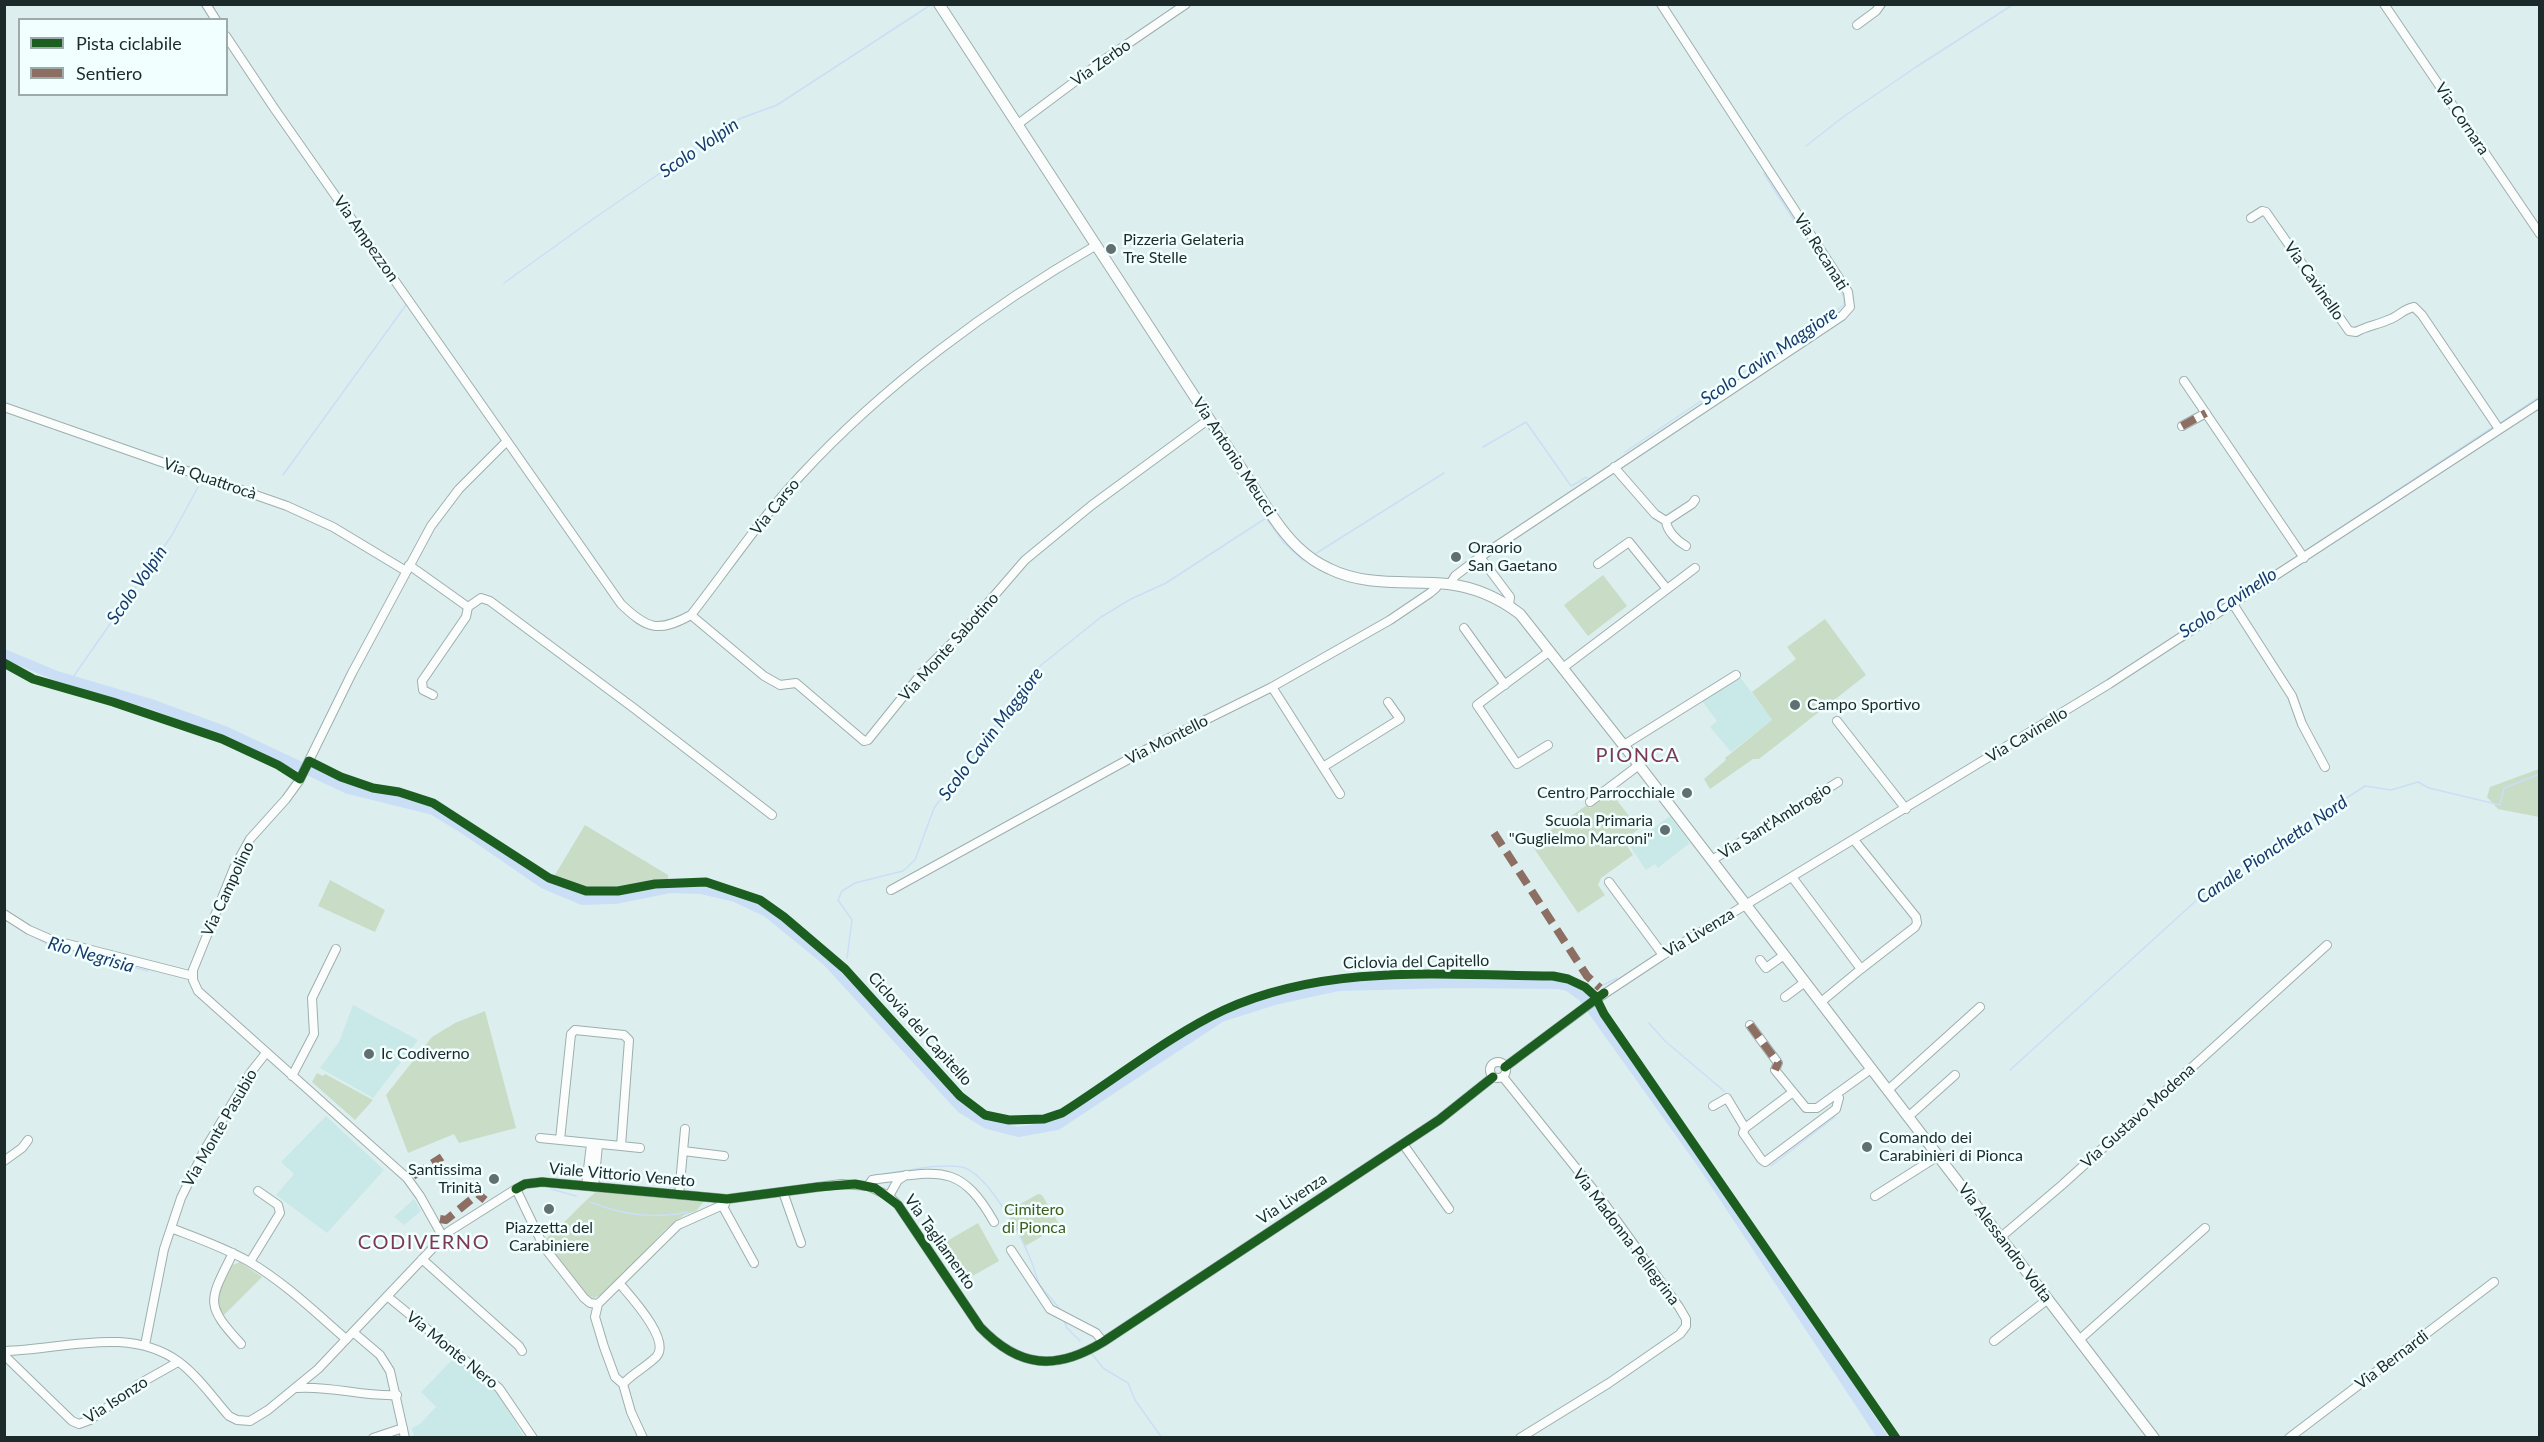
<!DOCTYPE html>
<meta charset="utf-8">
<style>
body{margin:0}
#map{position:relative;width:2544px;height:1442px;overflow:hidden;background:#dcefee;font-family:Lato,sans-serif}
canvas{display:block}
.frame{position:absolute;inset:0;border:6px solid #1d2a2a;pointer-events:none}
.legend{position:absolute;left:18px;top:18px;width:210px;height:78px;box-sizing:border-box;background:#f1fffe;border:2px solid #9caaa9;margin:0;padding:8px 10px;list-style:none;font-size:18px;color:#1d2a2a}
.legend li{display:flex;align-items:center;gap:12px;height:30px}
.legend b{width:30px;border:2px solid #9caaa9}
</style>
<div id="map">
<canvas width="2544" height="1442"></canvas>
<div class="frame"></div>
<ul class="legend">
<li><b style="height:8px;background:#1b5e20"></b>Pista ciclabile</li>
<li><b style="height:8px;background:#8d6e63"></b>Sentiero</li>
</ul>
</div>
<script>
const ctx = document.querySelector('canvas').getContext('2d');
ctx.lineJoin = 'round';
function fillPath(path, color) { ctx.fillStyle = color; ctx.fill(path, 'evenodd'); }
function stroke(path, color, width, dash) { ctx.strokeStyle = color; ctx.lineWidth = width; ctx.lineCap = dash ? 'butt' : 'round'; ctx.setLineDash(dash || []); ctx.stroke(path); }
function write(font, color, halo, rows, align = 'center') {
  ctx.font = font + ' Lato,sans-serif'; ctx.lineWidth = 5; ctx.setLineDash([]); ctx.textBaseline = 'middle'; ctx.strokeStyle = halo; ctx.fillStyle = color; for (const [text, x, y, turn = 0] of rows) {
    ctx.save(); ctx.translate(x, y); ctx.rotate((+turn || 0) * Math.PI / 180); ctx.textAlign = isNaN(turn) ? turn : align; if (halo) ctx.strokeText(text, 0, 0); ctx.fillText(text, 0, 0); ctx.restore();
  }
}
fillPath(new Path2D(`
 M1740,677L1772,720L1731,752L1710,727L1717,721L1702,701Z
 M1670,816L1690,843L1658,868L1655,864L1646,870L1629,845Z
 M353,1005L418,1040L373,1098L320,1068L339,1042Z
 M326,1116L384,1170L327,1233L276,1195L294,1174L281,1162Z
 M414,1199L421,1211L404,1225L394,1217Z
 M455,1357L497,1391L524,1437H414L412,1428L420,1424L436,1407L421,1392Z`), '#c8e9e8');
fillPath(new Path2D(`
 M1603,575L1627,606L1588,636L1564,605Z
 M1825,619L1866,675L1759,759H1753L1710,789L1704,779L1726,760L1725,758L1772,720L1752,692L1796,659L1787,647Z
 M2539,769V817L2498,809L2487,797L2490,787Z
 M1609,790L1639,829L1623,840L1633,855L1601,878L1598,885L1605,895L1578,913L1531,844L1587,805L1590,808L1605,797L1603,793Z
 M585,825L668,875L669,886L615,897H581L550,883Z
 M330,880L385,910L375,932L318,906Z
 M485,1011L516,1128L459,1143L454,1134L408,1153L386,1095L432,1037L455,1023Z
 M317,1073L323,1076L325,1074L373,1100L355,1120L312,1082Z
 M598,1190L705,1200L696,1211L684,1215L665,1230L604,1294L594,1298L586,1295L544,1240C564,1225 578,1206 598,1190Z
 M1038,1194L1042,1195L1060,1226L1025,1246L1006,1212Z
 M978,1223L999,1261L962,1282L940,1245Z
 M240,1262L262,1277L222,1317C214,1292 220,1288 230,1266Z`), '#c9dcc6');
stroke(new Path2D(`
 M1806,146L1843,117L1916,67L2014,4
 M504,283L593,219L739,119L777,105L932,4
 M2500,423L2540,396
 M1483,447L1526,422L1571,486L1587,477
 M1625,452L1844,305V297L1764,174L1766,172
 M283,475L406,305
 M2307,550L2493,427
 M1315,554L1444,473
 M71,680L172,535L198,487
 M2096,687L2112,677
 M4,919L49,945L148,971
 M847,958L852,920L838,900L842,891L855,883L903,871L915,860L934,808L1040,666L1101,617L1131,599L1166,583L1266,518L1284,543L1303,560
 M838,971L840,969
 M1603,985L1617,978
 M1585,999L1587,996
 M1649,1023L1665,1041L1724,1091
 M2010,1070L2211,887L2230,877L2242,866L2365,786L2391,790L2418,782L2429,788L2500,805L2504,788L2540,774
 M1771,1166L1835,1117
 M883,1174C908,1171 937,1163 962,1167C988,1173 1023,1239 1032,1263C1035,1270 1036,1278 1040,1285C1046,1294 1055,1301 1060,1310
 M551,1189L576,1196
 M590,1202C623,1215 653,1219 688,1212
 M1064,1321L1067,1328L1080,1341
 M1092,1354L1103,1368L1128,1383L1135,1400L1162,1438`), '#cadff6', 1.5);
stroke(new Path2D(`
 M4,654L57,676L151,704L227,732L348,789L433,810L464,829L544,884L582,900L615,899L670,888L700,889L735,897L767,912L826,960L961,1108L987,1124L1018,1132L1057,1125L1221,1017L1278,999L1338,986L1456,983L1559,984L1568,986L1583,997L1701,1162L1883,1438`), '#cadff6', 10);
const minor = new Path2D(`
 M206,4L216,20
 M2384,4L2540,234
 M1857,25L1876,11L1881,4
 M226,36L274,108L621,604C647,629 658,633 691,615C727,569 760,519 801,475C883,386 991,306 1095,246
 M1018,124L1101,62L1186,4
 M2251,218L2262,211L2266,212L2349,331L2356,332C2367,326 2377,325 2388,320C2398,317 2403,309 2414,307L2422,315L2499,429
 M2184,381L2304,558
 M4,407L287,506L333,527L406,571
 M2182,426L2206,413
 M1614,467L1655,514L1666,521C1667,531 1677,541 1686,546
 M1666,521L1692,504L1695,500
 M1480,557L1510,597L1509,606
 M1598,564L1629,542L1667,589
 M409,565L468,607L481,598L490,601L635,709L772,815
 M1450,584L1455,576L1480,557L1842,316L1850,307L1848,292L1661,4
 M2233,604L2292,696L2302,724L2325,767
 M691,615L764,676L780,685L796,683L864,741L868,740L922,673L962,633L1025,560L1092,505L1209,419
 M1464,628L1505,685
 M1564,667L1695,568
 M1272,687L1340,794
 M433,695L423,690L422,681L466,617L468,607
 M1837,721L1906,809
 M1548,745L1517,764L1477,705L1550,651
 M1624,745L1736,675
 M1323,767L1400,719L1388,702
 M1590,802L1639,765
 M1854,840L1916,917L1917,923L1915,927L1861,969
 M1712,860L1838,782
 M1792,877L1861,969L1821,1002
 M1609,882L1663,955
 M891,890L1149,748L1272,687L1390,620L1430,593L1436,588L1437,583
 M4,914L29,930L52,940L193,976
 M1760,960L1766,968L1784,955
 M1785,997L1805,982
 M1750,1025L1778,1063L1775,1070L1806,1108H1817L1871,1069
 M575,1030L624,1035L629,1040L621,1146L560,1140L571,1034Z
 M1490 1070a8 8 0 1 1 16 0a8 8 0 1 1-16 0Z
 M1505,1067L1595,1000L1663,955L2109,684L2540,403
 M292,1076L314,1034L312,998L336,949
 M1503,1077L1604,1203L1679,1307L1686,1319V1326L1680,1334L1609,1383L1520,1438
 M1888,1090L1980,1007
 M1713,1106L1727,1098L1745,1128L1793,1092
 M1908,1117L1955,1075
 M1745,1128L1743,1133L1761,1159L1765,1162L1836,1109L1839,1098L1836,1094
 M540,1138L560,1140
 M1403,1144L1449,1209
 M621,1146L640,1148
 M683,1151L724,1156
 M4,1161L22,1148L28,1140
 M586,1186L591,1144
 M868,1186L872,1180L878,1179C938,1172 960,1162 994,1222
 M594,1187L598,1145
 M516,1189L544,1247L584,1298L590,1303L598,1304
 M783,1192L801,1243
 M679,1195L685,1129
 M889,1196L898,1180L906,1175
 M1875,1196L1938,1156
 M722,1205L754,1263
 M171,1228C197,1238 223,1247 248,1261C284,1282 315,1312 346,1339
 M443,1237L420,1196L407,1178L198,991L193,980V970L234,868L250,839L286,799L299,781L352,673L431,526L459,489L507,441
 M2001,1237L2062,1185L2327,945
 M1011,1250L1050,1309L1096,1333L1103,1342
 M233,1253C209,1301 204,1304 241,1344
 M422,1259L519,1346L522,1351
 M250,1262L280,1213L278,1205L258,1191
 M620,1284C631,1297 672,1341 656,1357C646,1367 633,1373 623,1384
 M387,1296L499,1388L533,1438
 M598,1304L678,1225L725,1204L727,1199
 M598,1304L595,1317L604,1347L615,1377L623,1384L631,1412L643,1438
 M353,1332L380,1355L390,1371L405,1438
 M2079,1340L2205,1228
 M1994,1341L2048,1299
 M145,1345L164,1249L181,1198L205,1149L251,1072L266,1053
 M4,1351C62,1350 128,1325 179,1362C198,1376 213,1398 229,1416L237,1420L250,1421L268,1410L318,1369L448,1232L516,1189L525,1184L542,1182L727,1199L841,1184L868,1186L889,1196L898,1205L980,1327C1019,1368 1056,1371 1103,1342L1439,1120L1493,1077
 M4,1355L72,1421L79,1424L90,1420L139,1384L178,1362
 M296,1388C330,1385 363,1397 397,1395
 M373,1438L403,1428
 M2289,1438L2494,1282`);
const major = new Path2D(`
 M939,4L1273,517C1288,539 1305,558 1330,569C1366,587 1409,580 1448,584C1474,587 1499,598 1520,614L1632,756L2154,1438`);
stroke(minor, '#9eaead', 10);
stroke(major, '#9eaead', 12);
stroke(minor, '#fafdfc', 8);
stroke(major, '#fafdfc', 10);
stroke(new Path2D(`
 M2182,426L2206,413
 M1494,833L1587,976L1600,988
 M1750,1025L1778,1063L1775,1070
 M413,1176L442,1157
 M440,1219L446,1220L478,1194L485,1200`), '#8d6e63', 8, [15, 8]);
stroke(new Path2D(`
 M4,663L33,679L113,702L222,739L278,765L300,779L309,761L341,777L373,788L399,792L433,803L549,878L586,891H618L655,884L706,882L760,900L784,917L845,969L960,1096L985,1115L1009,1120L1044,1119L1062,1113C1113,1081 1170,1035 1224,1010C1328,963 1442,975 1553,976L1568,979L1585,987L1595,996L1604,1014L1896,1438
 M1505,1067L1604,993
 M516,1189L525,1184L542,1182L727,1199L818,1187L855,1184L875,1188L898,1205L980,1327C1019,1368 1056,1371 1103,1342L1439,1120L1493,1077`), '#1b5e20', 9);
for (const [x, y, r, color] of [
 [1111,249,6,"#606f6f"],
 [1456,557,6,"#606f6f"],
 [1795,705,6,"#606f6f"],
 [1687,793,6,"#606f6f"],
 [1665,830,6,"#606f6f"],
 [369,1054,6,"#606f6f"],
 [1867,1147,6,"#606f6f"],
 [494,1179,6,"#606f6f"],
 [549,1209,6,"#606f6f"]
]) { const dot = new Path2D(); dot.arc(x, y, r, 0, 2 * Math.PI); ctx.fillStyle = color; ctx.fill(dot); stroke(dot, '#f1fffe', 2); }
write('16px', '#1d2a2a', '#f1fffe', [
 ["Via Zerbo",1101,63,-35],
 ["Via Cornara",2462,119,56],
 ["Via Ampezzon",366,239,55],
 ["Via Recanati",1821,252,58],
 ["Via Cavinello",2314,281,55],
 ["Via Antonio Meucci",1234,457,57],
 ["Via Quattrocà",210,479,19],
 ["Via Carso",775,507,-51],
 ["Via Monte Sabotino",949,647,-48],
 ["Via Cavinello",2027,735,-31],
 ["Via Montello",1167,740,-27],
 ["Via Sant'Ambrogio",1775,821,-32],
 ["Via Campolino",228,889,-65],
 ["Via Livenza",1699,933,-31],
 ["Ciclovia del Capitello",1416,962,-1],
 ["Ciclovia del Capitello",920,1029,48],
 ["Via Gustavo Modena",2138,1116,-42],
 ["Via Monte Pasubio",220,1128,-60],
 ["Viale Vittorio Veneto",622,1175,5],
 ["Via Livenza",1292,1199,-33],
 ["Via Madonna Pellegrina",1626,1237,53],
 ["Via Tagliamento",940,1242,55],
 ["Via Alessandro Volta",2005,1243,53],
 ["Via Monte Nero",452,1350,39],
 ["Via Bernardi",2392,1360,-37],
 ["Via Isonzo",116,1400,-33]
]);
write('16px', '#1d2a2a', '#f1fffe', [
 ["Pizzeria Gelateria",1123,240],
 ["Tre Stelle",1123,258],
 ["Oraorio",1468,548],
 ["San Gaetano",1468,566],
 ["Campo Sportivo",1807,705],
 ["Centro Parrocchiale",1675,793,"right"],
 ["Scuola Primaria",1653,821,"right"],
 ["\"Guglielmo Marconi\"",1653,839,"right"],
 ["Ic Codiverno",381,1054],
 ["Comando dei",1879,1138],
 ["Carabinieri di Pionca",1879,1156],
 ["Santissima",482,1170,"right"],
 ["Trinità",482,1188,"right"],
 ["Piazzetta del",549,1228,"center"],
 ["Carabiniere",549,1246,"center"]
], 'left');
write('16px', '#435b1b', '#f1fffe', [
 ["Cimitero",1034,1210],
 ["di Pionca",1034,1228]
]);
write('italic 18px', '#18396b', '#f1fffe', [
 ["Scolo Volpin",699,148,-34],
 ["Scolo Cavin Maggiore",1769,356,-34],
 ["Scolo Volpin",137,585,-55],
 ["Scolo Cavinello",2228,603,-33],
 ["Scolo Cavin Maggiore",991,734,-53],
 ["Canale Pionchetta Nord",2272,850,-34],
 ["Rio Negrisia",91,955,16]
]);
ctx.letterSpacing = '1.5px';
write('20px', '#7d3953', '#f1fffe', [
 ["PIONCA",1638,756],
 ["CODIVERNO",424,1243]
]);
ctx.letterSpacing = '0px';
</script>
